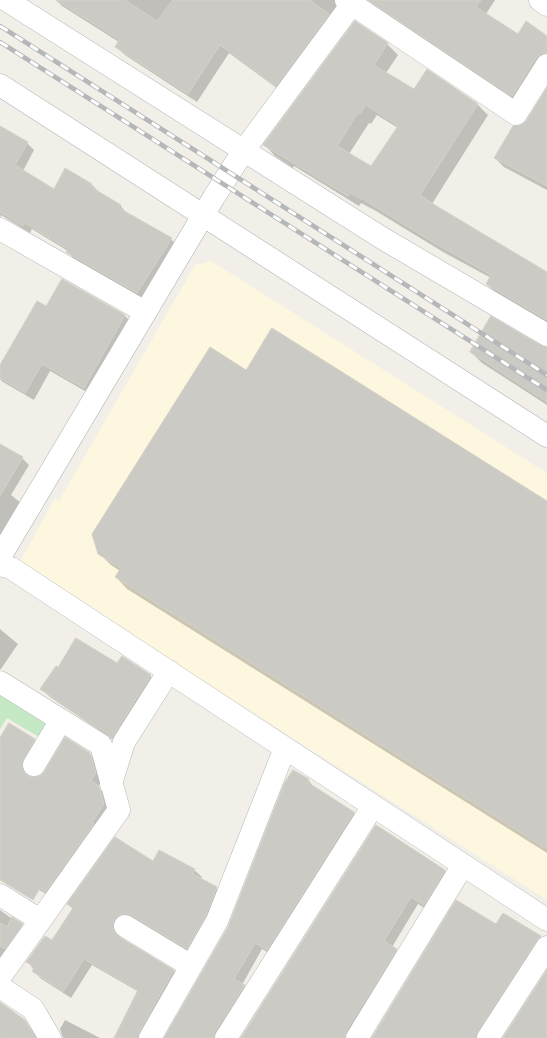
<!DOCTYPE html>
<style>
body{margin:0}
canvas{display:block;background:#f1efe8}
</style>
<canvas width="547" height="1038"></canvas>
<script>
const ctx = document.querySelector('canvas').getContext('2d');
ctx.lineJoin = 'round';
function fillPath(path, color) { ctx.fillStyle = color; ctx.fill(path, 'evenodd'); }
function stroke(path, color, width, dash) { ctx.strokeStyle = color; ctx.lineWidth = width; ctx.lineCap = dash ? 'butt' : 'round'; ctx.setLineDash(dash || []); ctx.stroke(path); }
fillPath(new Path2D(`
 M211,261L547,473V900L19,564L55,498L59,501L195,265Z`), '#fef7e0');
fillPath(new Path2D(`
 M0,686L56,722L44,740L7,718L0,729Z`), '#c5e8c5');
fillPath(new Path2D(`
 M56,0H305L309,3L311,0H346L285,94L229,53L197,102L125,55L116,47L119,42L62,6Z
 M369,0H495L486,14L518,35L547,37V67L521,104L377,8Z
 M387,44L398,55L386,73L414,91L477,104L488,115L432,204L547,273V324L498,295L487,284L491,278L443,252L376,211L361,203L359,206L294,166L293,168L275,156L265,145ZM377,115L398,128L371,168L349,154L369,123L371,124Z
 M547,90V190L504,167L495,158L527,121Z
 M0,128L27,143L34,150L23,171L54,190L66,170L92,185L99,192L120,205L127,214L171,239L178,246L145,300L74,259L68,251L32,229L30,233L1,215L0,218Z
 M62,280L125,316L133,324L92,395L50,371L34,400L3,382L0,379V367L47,307Z
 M491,318L547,348V405L482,363L471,352Z
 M246,371L547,502V853L127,589L116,577L120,571L111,565L99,553Z
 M0,445L22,458L29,465L11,495L26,507L7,539L0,534Z
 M0,629L18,644L1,669H0Z
 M117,665L150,676L158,683L114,740L50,697L42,689Z
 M0,740H35L41,746L28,772L29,777H40L90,754L97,761L102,781L98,787L105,794L111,811L52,898L0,865Z
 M293,771L308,780L315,788L354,813L361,820L274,956L262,949L242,985L251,993L223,1038H166L229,928Z
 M376,827L445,871L452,878L431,912L418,904L392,947L403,957L354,1038H242Z
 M153,863L194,870L202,877L200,879L216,888L223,895L194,955L119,933L121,939L174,971L181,978L147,1038H115L139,992L92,965L71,998L40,978L28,962L52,942L73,909L68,904Z
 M0,910L29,931L0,967Z
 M497,926L538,935L545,942L485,1038H373Z
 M0,1003L24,1020L38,1038H0Z
 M65,1020L100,1038H63L60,1029Z`), '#0003');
const building = new Path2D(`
 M56,0H125L157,21L173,0H310L329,14L276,86L220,45L188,94L115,47L119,40Z
 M368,0H481L476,7L518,34L526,21L547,36V53L541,54L536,58L512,96Z
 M355,21L388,43L374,65L414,89L427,69L478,104L420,195L438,207L547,272V320L486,284L491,275L431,241L364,200L350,193L348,196L263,145ZM366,105L398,126L371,166L337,146L358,113L360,114Z
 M547,88V186L494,158L513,126L521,125L526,121Z
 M0,126L28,142L15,165L54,189L65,168L92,184L91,187L121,205L119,208L172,238L137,293L66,252L68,249L25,223L23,226L0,212Z
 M62,279L125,315L84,388L42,364L25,393L0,378V365L37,301L46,306Z
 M491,316L541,346L547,347V402L470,352Z
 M272,328L547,501V849L115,577L121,568L98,554L92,534L210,347L246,370Z
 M0,444L23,457L0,496Z
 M76,638L117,663L122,656L151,675L111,739L108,734L40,689L56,666L58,667Z
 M9,723L35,739L22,764L23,771L28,776L34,777L40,776L44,772L65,737L90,753L96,773L91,781L99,786L104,804L92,823L94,824L45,892L40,888L33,900L0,880V738Z
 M293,770L309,779L307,782L354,812L267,950L255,943L234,979L245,985L215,1031L214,1038H164L228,927L284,784Z
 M376,825L445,870L424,905L411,897L384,941L397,949L346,1031L345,1038H241Z
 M115,837L153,861L159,850L195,869L193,874L217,887L206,916L187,949L131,915L126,914L119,915L114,920L113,925L114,932L118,936L174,970L139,1032L138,1038H114L138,990L84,959L63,992L32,971L35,967L26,962L45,936L52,940L73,908L67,904Z
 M456,900L496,924L503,913L541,936L537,940L478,1031L476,1038H372Z
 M12,917L23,924L5,949L0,946V923L7,927Z
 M547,970V1038H503Z
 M0,1002L25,1020L36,1038H0Z`);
fillPath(building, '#cccac5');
stroke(building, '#d6d1c6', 1);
const minor = new Path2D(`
 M6,0L382,238L547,335
 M346,0L516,114L547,65
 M540,0L547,5
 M0,85L547,436
 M0,229L145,312
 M0,557L214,197L244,150L355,0
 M0,565L11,568L547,920
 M0,682L101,745L119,810L0,977
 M34,765L61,720
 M111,784L124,742L169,671
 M0,895L40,920
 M125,926L191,966
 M0,987L33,1009L50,1038
 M150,1038L217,921L285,748
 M226,1038L373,806
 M357,1038L463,865
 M488,1038L547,947`);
stroke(minor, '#b5b8bc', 23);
stroke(minor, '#fff', 22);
const rail = new Path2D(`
 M0,26L547,375
 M0,42L547,390`);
stroke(rail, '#b6b7b8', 4.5);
stroke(rail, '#fff', 3, [9]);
</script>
